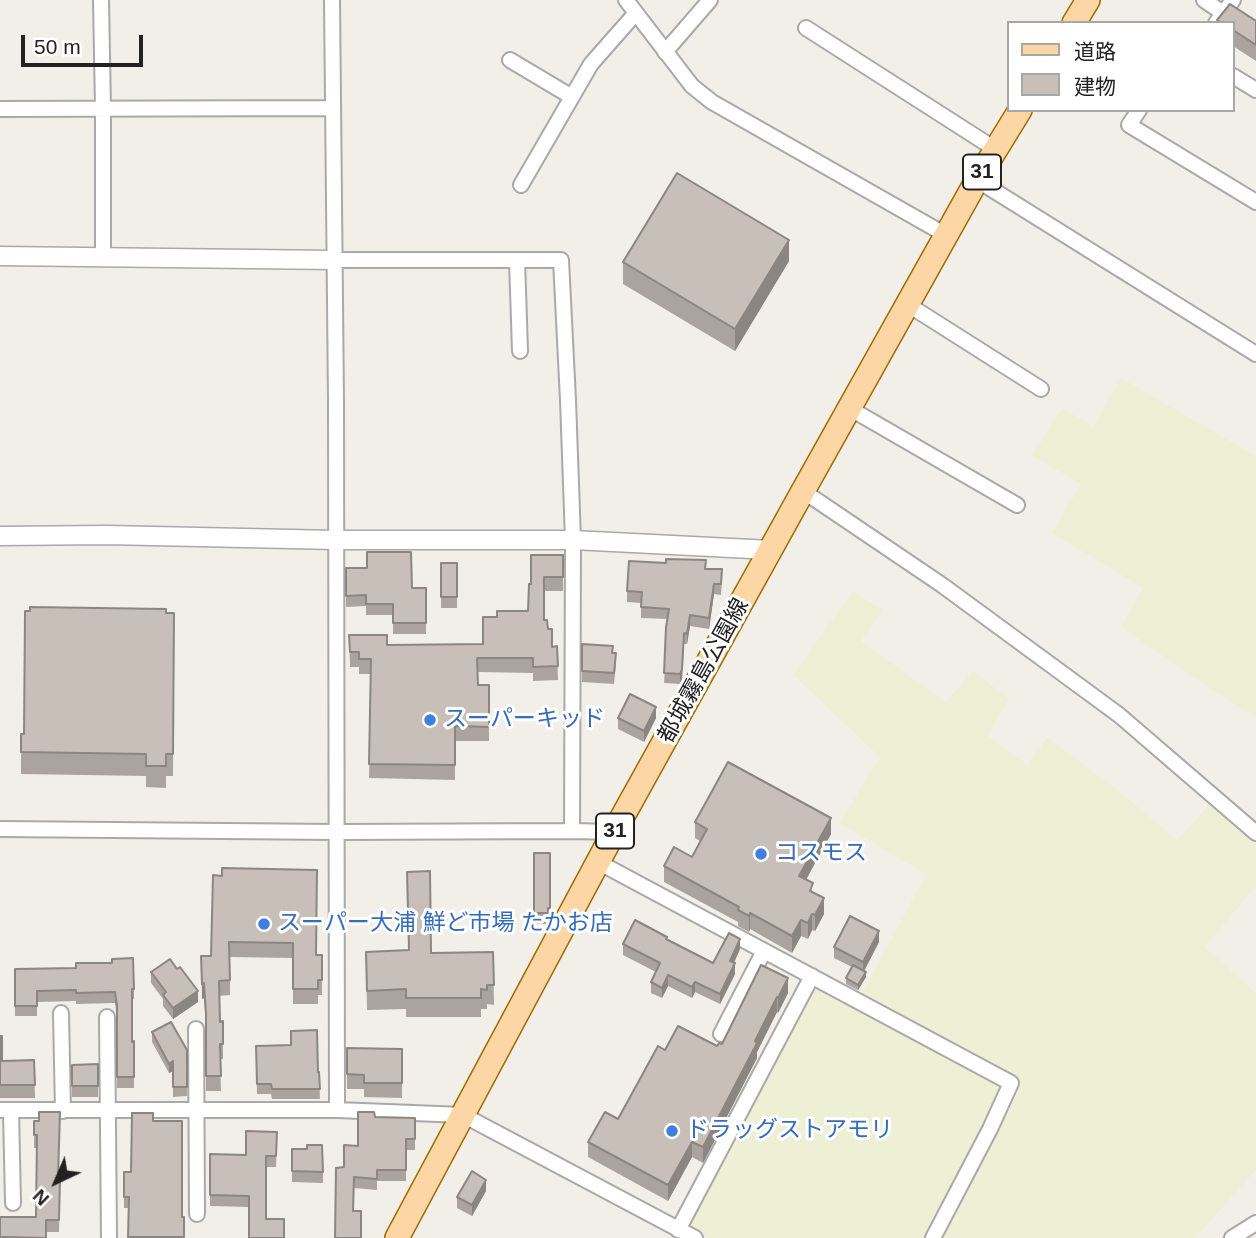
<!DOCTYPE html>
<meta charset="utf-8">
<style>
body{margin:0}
#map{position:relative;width:1256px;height:1238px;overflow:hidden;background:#f2efe9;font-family:Arial,"Noto Sans JP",sans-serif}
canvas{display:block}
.legend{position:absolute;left:1007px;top:21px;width:228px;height:91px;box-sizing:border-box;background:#fff;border:2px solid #a7a7a7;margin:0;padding:9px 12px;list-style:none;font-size:21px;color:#222}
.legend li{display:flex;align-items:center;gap:14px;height:35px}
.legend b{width:35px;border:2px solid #a7a7a7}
.north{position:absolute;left:21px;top:1147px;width:70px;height:70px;-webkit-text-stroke:5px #fff;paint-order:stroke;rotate:224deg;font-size:19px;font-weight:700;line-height:28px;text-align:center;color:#222}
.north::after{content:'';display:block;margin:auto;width:24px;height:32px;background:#222;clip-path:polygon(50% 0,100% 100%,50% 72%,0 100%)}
.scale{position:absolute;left:21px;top:35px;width:122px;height:32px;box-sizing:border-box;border:4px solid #222;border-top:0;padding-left:9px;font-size:21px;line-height:24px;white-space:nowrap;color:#222;-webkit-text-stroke:5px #fff;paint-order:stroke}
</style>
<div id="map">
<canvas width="1256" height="1238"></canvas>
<ul class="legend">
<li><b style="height:9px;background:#fcd6a4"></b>道路</li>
<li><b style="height:19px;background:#c7bfb8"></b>建物</li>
</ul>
<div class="north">N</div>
<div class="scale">50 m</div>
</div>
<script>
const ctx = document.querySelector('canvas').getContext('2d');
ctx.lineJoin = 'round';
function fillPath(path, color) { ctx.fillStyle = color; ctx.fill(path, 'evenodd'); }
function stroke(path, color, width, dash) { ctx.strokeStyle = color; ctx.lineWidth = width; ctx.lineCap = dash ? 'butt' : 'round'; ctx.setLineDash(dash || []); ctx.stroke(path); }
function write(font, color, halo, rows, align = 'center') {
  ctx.font = font + ' Arial,"Noto Sans JP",sans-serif'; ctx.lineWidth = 6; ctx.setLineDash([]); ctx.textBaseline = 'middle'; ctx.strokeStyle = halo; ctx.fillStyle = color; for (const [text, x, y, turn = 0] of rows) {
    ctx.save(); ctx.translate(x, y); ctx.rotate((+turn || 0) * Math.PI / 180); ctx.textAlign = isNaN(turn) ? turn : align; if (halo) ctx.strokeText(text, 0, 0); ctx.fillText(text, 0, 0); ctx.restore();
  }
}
fillPath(new Path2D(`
 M1121,378L1256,456V717L1217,693L1121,627L1143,588L1052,533L1081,484L1032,456L1062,408L1093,426Z
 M853,591L883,610L861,641L946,702L973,671L1009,699L988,736L1028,765L1047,737L1120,792L1177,840L1212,802L1256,843V886L1205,947L1256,993V1170L1195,1238H710L687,1225L814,982L855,1007L926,874L839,823L880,757L793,675Z`), '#eef0d5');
const minor = new Path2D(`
 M101,0L103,109V257
 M332,0L336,401L337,1110
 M626,0L692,86L712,102L946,235
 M1204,0L1223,13
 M1216,23L1233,0
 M806,28L995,149
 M665,52L710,0
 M510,60L572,97
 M1233,76L1256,90
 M0,109L333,108
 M1139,110L1129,125L1256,202
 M977,180L1256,354
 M521,185L591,64L635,14
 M517,260L520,351
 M907,304L1041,389
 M849,408L1017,505
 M803,491L942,585L1119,715L1256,833
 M0,829L337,832L572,831L573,540L568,400L561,260H335
 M572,831L614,832
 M598,862L1011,1083L990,1129L933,1238
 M61,1013L63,1111
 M107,1017L109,1238
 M196,1029L197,1214
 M721,1034L764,951
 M0,1110H337L463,1115L695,1238
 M11,1110L13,1203
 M678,1230L812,976
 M1232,1238L1256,1223`);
const tertiary = new Path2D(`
 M0,256L335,260
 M0,536L107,535L336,540H573L771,550`);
const primary = new Path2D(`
 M1074,23L1088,0
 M397,1238L614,832L803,491L977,180L1020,110`);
stroke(minor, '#a9a9a9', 18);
stroke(tertiary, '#a9a9a9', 21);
stroke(primary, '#a06b00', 26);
stroke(minor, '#fff', 14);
stroke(tertiary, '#fff', 18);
stroke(primary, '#fcd6a4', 23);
fillPath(new Path2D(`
 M1217,20L1256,21V61L1233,46V23H1217Z
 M789,261L735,351L623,284V262Z
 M563,555V591H544V620L552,647L557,646L558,680L533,681V673L477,672L478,685H489V741H455V780L369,778L371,674H359V667H350L349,635L387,645L483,644L497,617L528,611L531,584Z
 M441,563H457V608H441Z
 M346,568L412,588H426V634H393V615H366V606L346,607Z
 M706,569L722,580L721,595L714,594L709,629L690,626L687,644H684L682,680L680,684L664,683L668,619L641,618V603L627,602V591Z
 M166,613H174L173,776H166V788L146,787V776L21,774V734H24Z
 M582,644L613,653L616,664L614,684L582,682Z
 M618,718H656L644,742L618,729Z
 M695,822L831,834L806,880L824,914L815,931L812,930L808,939L801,936L792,953L750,929L749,932L738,926V922L664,882V866L692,857L700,841L695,838Z
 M534,853H550V919H548V924H534Z
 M213,875L316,955H322V995H318V1004H293V958L230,957V995L219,996L220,1022L223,1044V1059H220L221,1091H206V1029L204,998L202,999L201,956H211Z
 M667,940L713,963L740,949L734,963L735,974L720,1004L695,992L692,998L668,986L662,998L651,993V982L656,972L623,955V944Z
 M879,942L864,971L866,977L858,990L846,984V978L852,967L834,958V947Z
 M366,952H493L494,1005L487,1004V1009H481V1017H406V1009L367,1010Z
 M761,965L788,993L778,1013L777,1012L757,1052V1058L703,1163L692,1157L668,1201L588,1157V1142L618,1119L665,1050L717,1046L722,1044Z
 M15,969L134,989V999L132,1000V1042L134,1041V1088H117V1017L115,1003L76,1004V1001L37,1002V1016H15Z
 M151,972L198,1002L173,1019L163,1006V999L151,983Z
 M152,1032L187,1050V1096L173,1097V1071L169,1073L152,1042Z
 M0,1036L2,1061L34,1060L35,1098H0Z
 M256,1046L319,1072L320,1099H272L271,1094H257Z
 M347,1048L402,1049V1098L364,1097V1089H347Z
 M98,1064V1097H72V1065Z
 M375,1117L415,1118V1150H406V1181H377V1190L354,1188L335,1238L344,1167L358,1146Z
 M34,1121L59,1178H60L59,1232H46V1238H0L36,1217V1148H34Z
 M153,1121L182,1217L184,1238H128V1208H124V1172H131Z
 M277,1132L276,1167H266V1219L284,1238L249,1207L210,1206V1154L246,1155Z
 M292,1149H307L323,1172V1183L292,1182Z
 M486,1191L472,1216L457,1208V1197Z`), '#aba49e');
fillPath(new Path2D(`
 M789,240V261L735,351V329Z
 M714,584V594L709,629V618Z
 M690,615V626L687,644V634Z
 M684,633L682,680L680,684V674Z
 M656,707V718L644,742V731Z
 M831,818V834L799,892V876Z
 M824,898V914L815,931V915Z
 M750,913V929L749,932V916Z
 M812,914V930L808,939V923Z
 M801,920V936L792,953V936Z
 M879,931V942L863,973V962Z
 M740,939V949L730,971V961Z
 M735,963V974L720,1004V994Z
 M866,972V977L858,990V985Z
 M668,975V986L662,998V988Z
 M788,978V993L778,1013V998Z
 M695,982V992L692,998V987Z
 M204,983V998L202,999V984Z
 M198,991V1002L173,1019V1008Z
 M777,997V1012L757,1052V1058L703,1163V1147Z
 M173,1061V1071L169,1073V1064Z
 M692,1142V1157L668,1201V1185Z
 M486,1180V1191L472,1216V1205Z`), '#8b8681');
const building = new Path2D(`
 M1230,4L1256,21V45L1233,30V23H1222L1217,20Z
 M677,173L789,240L735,329L623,262Z
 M367,552H411L412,588H426V623H393V604H366V595L346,596V568H367Z
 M531,555H563V577H544V620H547L548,629H552V647L557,646L558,666L533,667V658H477L478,685H489V727L455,726V765L369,764L371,659H359V652H350L349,635H387V645L483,644V617H497V611H528L529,584H531Z
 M666,559L706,560L705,569H722L721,584H714L709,618L690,615L687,634L684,633L682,669L680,674L664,673L666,627L669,609L641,607L642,592L627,591L629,561L666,563Z
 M441,563H457V597H441Z
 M30,607L166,609V613H174L173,754H166V766H146V754L21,752V734H24L25,611H30Z
 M582,644L613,646L612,653H616L614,673L582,671Z
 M630,694L656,707L644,731L618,718Z
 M728,762L831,818L799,876L813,883L810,891L824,898L815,915L812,914L808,923L801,920L792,936L750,913L749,916L738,910L739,907L664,866L674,847L692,857L707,829L695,822Z
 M534,853H550V908H548V913H534Z
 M222,868L317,870L316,955H322V980H318V989H293V943L229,942L230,980L219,981L220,1022L223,1021V1044H220L221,1076H206V1014L204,983L202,984L201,956H211L213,875L222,876Z
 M430,871L431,953L493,952L494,985H487V990L481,989V998H406V989L367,991L366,952L409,950L407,872Z
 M850,916L879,931L863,962L834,947Z
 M635,920L667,937L666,939L713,963L729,933L740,939L730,961L735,963L720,994L695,982L692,987L668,975L662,988L651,982L660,963L623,944Z
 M133,958L134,989H132V1042L134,1041V1077H117V1006L115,992L76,993V990L37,991V1006H15V969L76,968V963H112V959Z
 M170,959L177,969L180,967L198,991L173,1008L163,995L166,992L151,972Z
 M761,965L788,978L778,998L777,997L755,1041L757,1043L703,1147L692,1142L668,1185L588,1142L605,1112L618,1119L658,1046L665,1050L678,1026L717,1046L719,1043L722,1044Z
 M853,965L866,972L858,985L846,978Z
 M171,1022L187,1050V1087H173V1061L169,1064L152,1032Z
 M317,1030L318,1072H319L320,1089H272L271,1084H257L256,1046L291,1045V1031Z
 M0,1036H2V1061L34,1060L35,1085H0Z
 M347,1048L402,1049V1083H364V1075L347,1074Z
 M98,1064V1086H72V1065Z
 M39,1112H60L58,1178H60L59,1220H46V1238L2,1237V1238H0V1217H36L37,1135H34V1121H39Z
 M358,1112H374L375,1117L415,1118V1139H406V1170H377V1179L354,1177L353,1211H361V1238H335L336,1168L344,1167V1145L358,1146Z
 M132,1113H153V1121H182V1217H184V1237H128L129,1197H124V1172H131Z
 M246,1131L277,1132L276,1156H266V1219H284V1238H249V1196L210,1195V1154L246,1155Z
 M307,1145H322L323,1172L292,1171V1149H307Z
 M472,1171L486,1180L472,1205L457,1197Z`);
fillPath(building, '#c7bfb8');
stroke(building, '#8b8681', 2);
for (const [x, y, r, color] of [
 [430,720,7,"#3f7fe0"],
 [761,854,7,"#3f7fe0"],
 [264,924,7,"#3f7fe0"],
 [672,1131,7,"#3f7fe0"]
]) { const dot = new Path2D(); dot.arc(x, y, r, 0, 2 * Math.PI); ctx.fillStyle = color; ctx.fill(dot); stroke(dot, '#fff', 2.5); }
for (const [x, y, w] of [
 [982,172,38],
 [615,831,38]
]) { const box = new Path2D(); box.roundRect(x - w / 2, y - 17.5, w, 35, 5); ctx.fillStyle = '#fff'; ctx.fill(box); stroke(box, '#222', 2); }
write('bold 21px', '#222', null, [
 ["31",982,172],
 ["31",615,831]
]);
write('23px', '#222', '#fff', [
 ["都城霧島公園線",704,671,-61]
]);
write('23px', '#366cbe', '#fff', [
 ["スーパーキッド",444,720],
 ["コスモス",775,854],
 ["スーパー大浦 鮮ど市場 たかお店",278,924],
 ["ドラッグストアモリ",686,1131]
], 'left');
</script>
